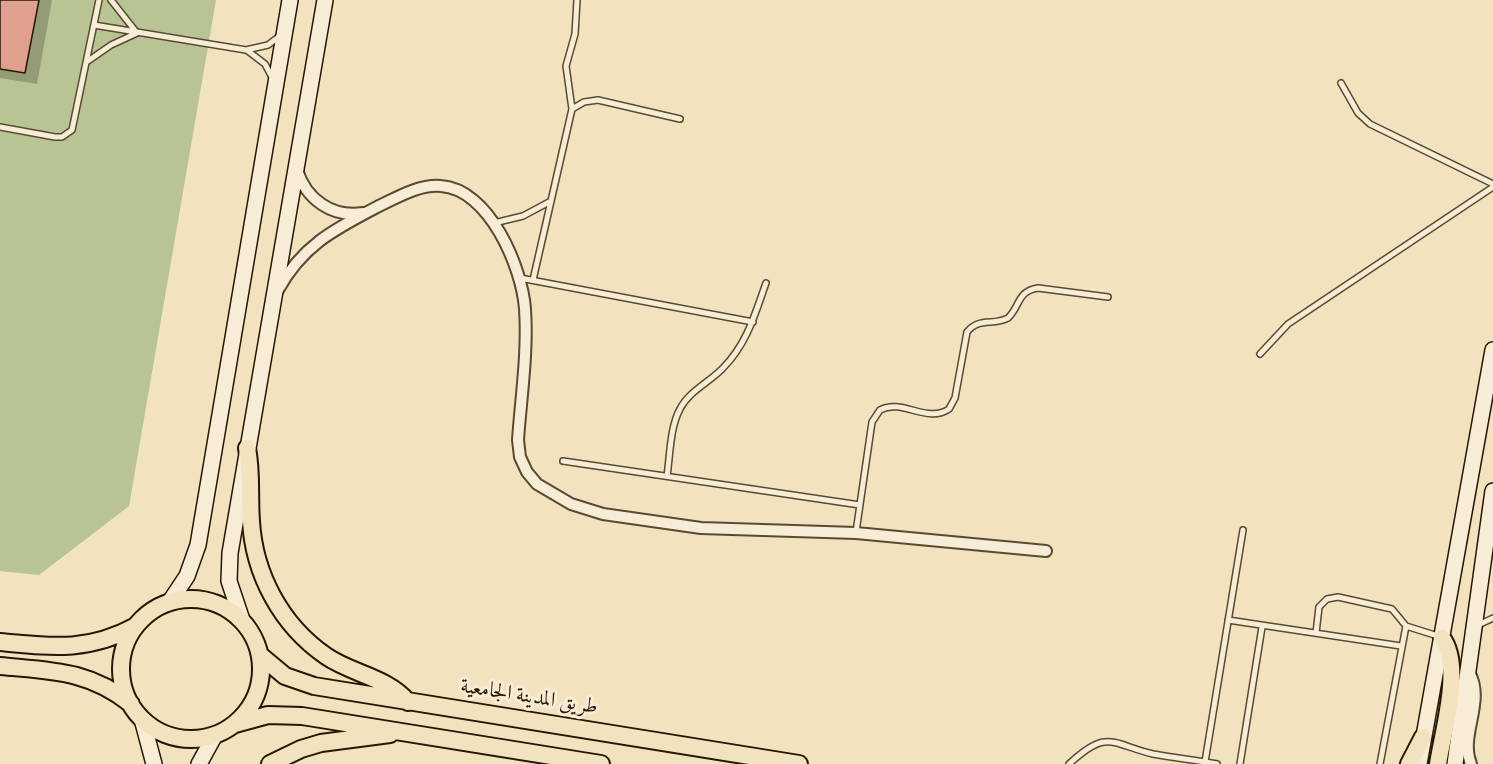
<!DOCTYPE html>
<meta charset="utf-8">
<style>
body{margin:0}
canvas{display:block;background:#f2e2be}
</style>
<canvas width="1493" height="764"></canvas>
<script>
const ctx = document.querySelector('canvas').getContext('2d');
ctx.lineJoin = 'round';
function fillPath(path, color) { ctx.fillStyle = color; ctx.fill(path, 'evenodd'); }
function stroke(path, color, width, dash) { ctx.strokeStyle = color; ctx.lineWidth = width; ctx.lineCap = dash ? 'butt' : 'round'; ctx.setLineDash(dash || []); ctx.stroke(path); }
function write(font, color, halo, rows, align = 'center') {
  ctx.font = font + ' "IM FELL English",Amiri,serif'; ctx.lineWidth = 6; ctx.setLineDash([]); ctx.textBaseline = 'middle'; ctx.strokeStyle = halo; ctx.fillStyle = color; for (const [text, x, y, turn = 0] of rows) {
    ctx.save(); ctx.translate(x, y); ctx.rotate((+turn || 0) * Math.PI / 180); ctx.textAlign = isNaN(turn) ? turn : align; if (halo) ctx.strokeText(text, 0, 0); ctx.fillText(text, 0, 0); ctx.restore();
  }
}
fillPath(new Path2D(`
 M0,0H216L129,506L39,575L0,571Z`), '#b8c493');
fillPath(new Path2D(`
 M0,0H52L37,84L0,78Z`), '#0003');
const building = new Path2D(`
 M0,0H39L25,73L0,69Z`);
fillPath(building, '#dfa08f');
stroke(building, '#261703', 1.5);
const lane = new Path2D(`
 M94,25L246,50L268,45L281,35
 M248,51L265,64L273,79
 M88,61L111,45L137,33L111,0
 M1341,83L1358,113L1370,124L1493,184
 M572,109L566,66L575,34L577,0
 M0,127L55,137H62L72,130L99,0
 M494,223L523,216L551,201
 M520,278L753,322
 M533,280L572,109L584,102L598,100L680,119
 M1260,354L1288,324L1493,187
 M563,461L860,505
 M667,476C670,456 670,427 680,409C689,391 710,382 723,368C747,344 755,314 766,283
 M856,532L872,422L880,410C902,398 927,424 949,409L955,398L967,332C979,317 993,326 1008,318C1020,307 1017,291 1038,288L1108,297
 M1228,620L1401,646
 M1476,626L1493,618
 M1316,633L1319,607L1327,599L1338,597L1392,609L1406,626L1441,637
 M1205,762L1243,530
 M1069,764C1108,728 1111,744 1153,754C1174,758 1196,760 1217,764
 M1240,764L1262,627
 M1380,764L1406,626`);
const street = new Path2D(`
 M297,170C306,199 332,218 363,213
 M278,290C302,246 333,230 377,207C396,198 419,184 441,186C489,189 522,267 525,309C528,352 521,397 518,440L520,457L527,472L537,484L571,504L603,514L701,528L856,533L1046,551
 M1469,672C1486,702 1459,735 1471,764`);
const secondary = new Path2D(`
 M169,603L187,576L198,545L290,0
 M242,620L229,581L230,553L325,0
 M142,719L154,764
 M199,764L215,735
 M1419,764L1493,350
 M1455,764L1493,491`);
const primary = new Path2D(`
 M247,448C252,473 249,496 251,521C254,574 281,625 326,656C352,674 387,677 408,702
 M121 669a70 70 0 1 1 140 0a70 70 0 1 1-140 0Z
 M0,642C52,647 88,652 136,626
 M261,656L285,676L314,686L799,764
 M0,666C51,671 89,670 131,704
 M235,724L268,715L302,716L601,764
 M270,764L301,749L321,743L390,734
 M1409,764L1423,737
 M1438,764C1443,731 1463,666 1442,638`);
stroke(lane, '#594a32', 8);
stroke(street, '#594a32', 14);
stroke(secondary, '#261703', 18);
stroke(primary, '#261703', 20);
stroke(lane, '#f7ecd5', 5);
stroke(street, '#f7ecd5', 10);
stroke(secondary, '#f7ecd5', 15);
stroke(primary, '#f2e2be', 16);
write('21px', '#261703', '#f7ecd5', [
 ["طريق المدينة الجامعية",529,698,9]
]);
</script>
